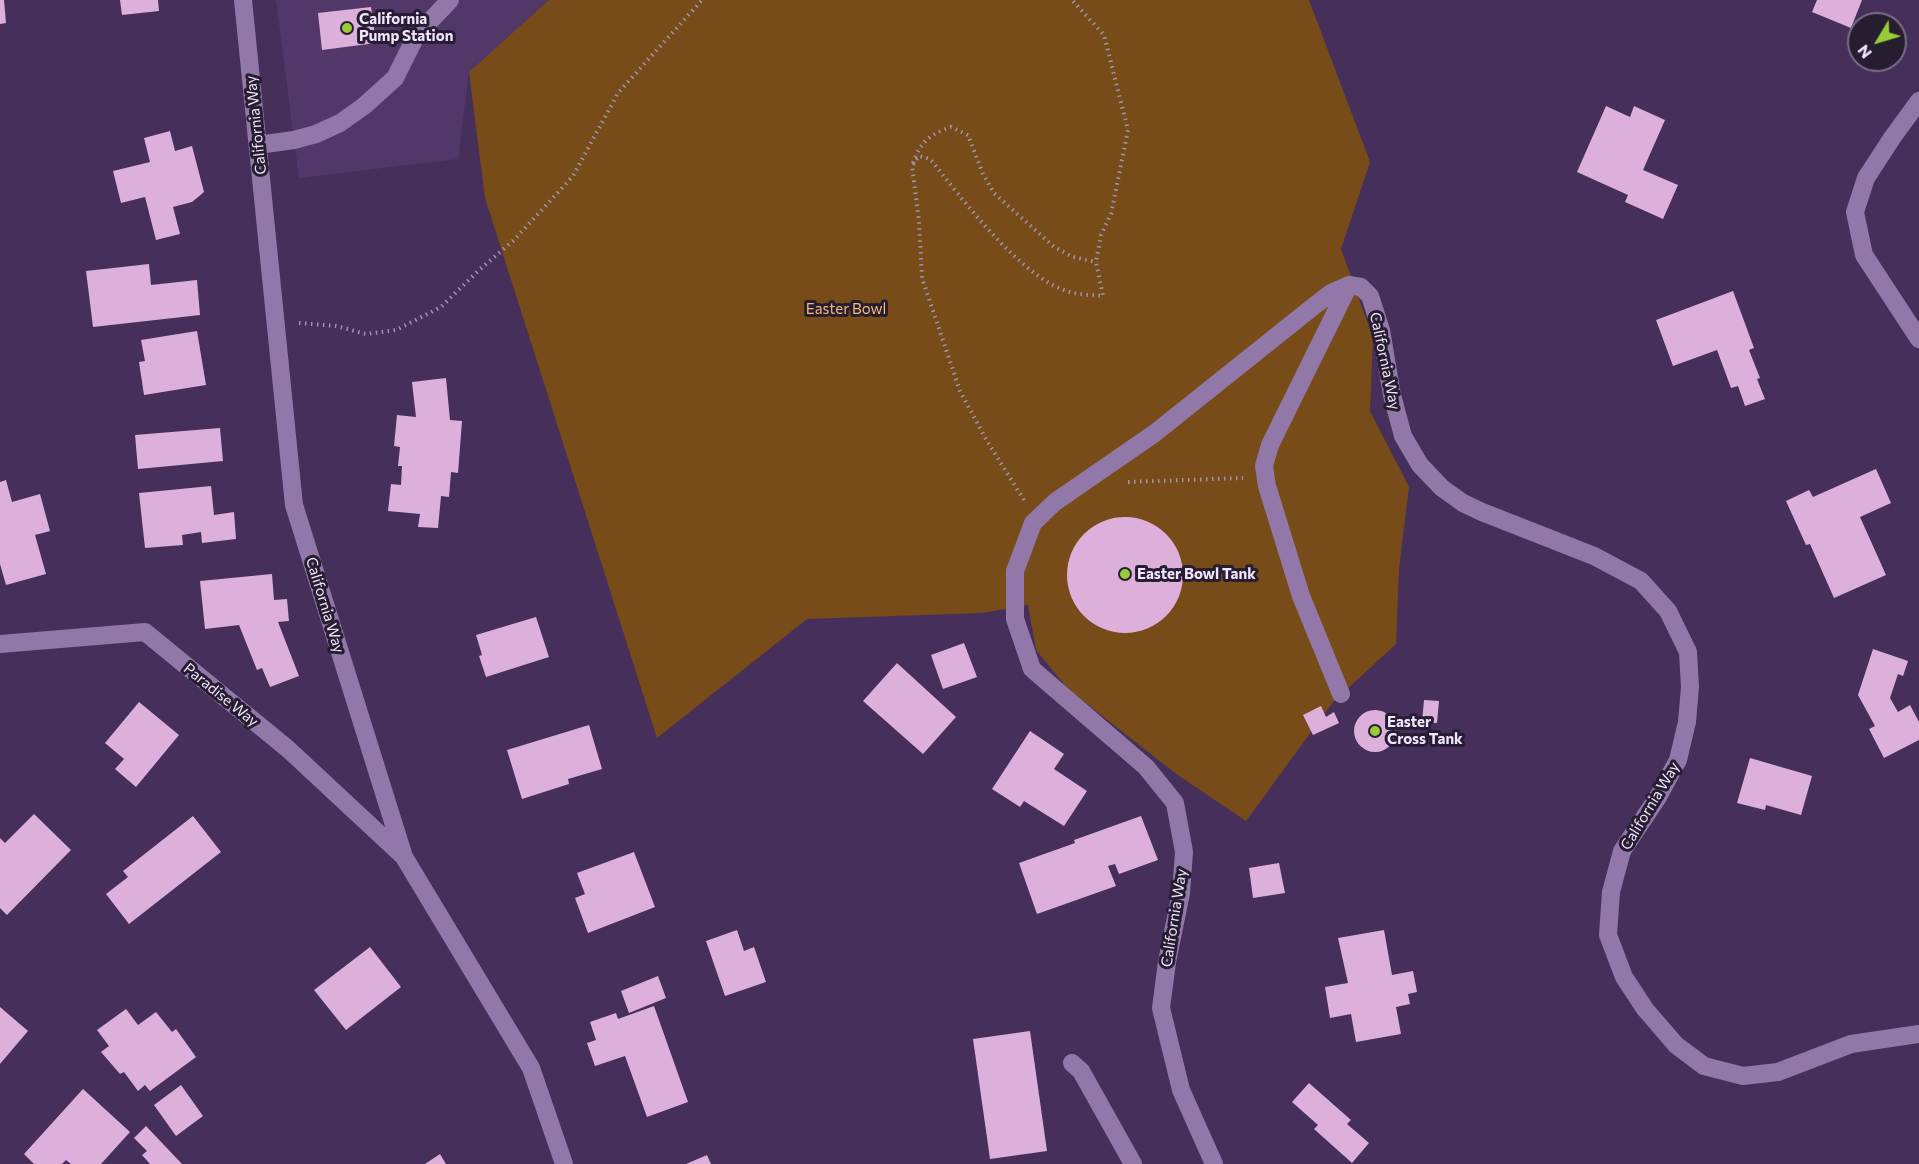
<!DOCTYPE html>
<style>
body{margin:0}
#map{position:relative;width:1919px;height:1164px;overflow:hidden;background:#462f5a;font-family:Commissioner,sans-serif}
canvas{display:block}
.north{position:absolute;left:1847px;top:12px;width:60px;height:60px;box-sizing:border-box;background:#271d31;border:2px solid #786d83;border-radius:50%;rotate:232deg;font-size:16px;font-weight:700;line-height:24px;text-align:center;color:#f1e4ff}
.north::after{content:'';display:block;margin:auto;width:21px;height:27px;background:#97cc38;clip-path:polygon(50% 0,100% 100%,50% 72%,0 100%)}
</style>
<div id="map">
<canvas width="1919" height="1164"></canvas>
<div class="north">N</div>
</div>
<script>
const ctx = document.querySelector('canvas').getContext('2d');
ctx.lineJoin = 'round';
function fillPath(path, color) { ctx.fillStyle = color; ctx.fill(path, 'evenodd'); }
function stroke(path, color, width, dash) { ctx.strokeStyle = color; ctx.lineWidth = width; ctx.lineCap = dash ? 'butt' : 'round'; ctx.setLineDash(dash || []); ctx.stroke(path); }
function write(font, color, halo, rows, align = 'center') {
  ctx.font = font + ' Commissioner,sans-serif'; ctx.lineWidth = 6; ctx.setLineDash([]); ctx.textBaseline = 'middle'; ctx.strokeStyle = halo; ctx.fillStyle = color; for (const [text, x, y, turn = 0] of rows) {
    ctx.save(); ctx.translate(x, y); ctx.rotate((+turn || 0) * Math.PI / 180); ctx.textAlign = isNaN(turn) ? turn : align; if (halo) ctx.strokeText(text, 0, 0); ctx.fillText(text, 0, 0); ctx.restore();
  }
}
fillPath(new Path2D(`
 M276,0H549L469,72L458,159L299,178Z`), '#523869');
fillPath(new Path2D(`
 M549,0H1309L1370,162L1341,249L1373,338L1370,411L1409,487L1399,569L1396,644L1333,702L1246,821L1175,773L1068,689L1036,650L1028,605L982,613L807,619L657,738L485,198L469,72Z`), '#774c18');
fillPath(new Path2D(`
 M0,0H4L6,23L0,24Z
 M120,0H158L159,11L122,15Z
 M1817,0H1862L1851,28L1812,12Z
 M371,7L376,43L322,50L318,13Z
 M1606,106L1630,117L1634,106L1665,120L1643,170L1678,185L1663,219L1625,202L1628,195L1577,172Z
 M170,131L175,151L192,146L204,192L192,202L173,207L180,234L156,240L145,197L121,203L113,171L150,162L144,138Z
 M149,264L151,285L197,280L200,315L93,327L86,271Z
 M1733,291L1754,348L1749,350L1760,378L1757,379L1765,399L1745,406L1738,386L1731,388L1717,350L1673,366L1656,320Z
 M197,331L206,385L144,395L139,362L145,361L141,340Z
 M446,378L450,420L462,421L458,473L451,472L449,497L441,496L438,528L418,527L420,514L388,511L391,484L401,485L402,466H398L400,447L394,446L397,415L416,417L412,382Z
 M220,428L223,461L138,469L135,435Z
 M1876,469L1891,503L1860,517L1886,575L1834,598L1810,544L1806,545L1786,501L1809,490L1813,497Z
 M6,480L12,502L40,494L50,531L35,535L46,574L6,585L0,564V482Z
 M211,486L214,515L234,512L236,539L202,543L201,532L182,535L183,545L145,548L139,493Z
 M1067 575a58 58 0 1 1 116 0a58 58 0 1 1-116 0Z
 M272,574L274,600L287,599L289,621L278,622L299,676L270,687L262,668L257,670L239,625L205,629L200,581Z
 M536,617L549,657L486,677L479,656L482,655L476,635Z
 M964,643L977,677L943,689L931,655Z
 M1873,649L1908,661L1903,676L1898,674L1890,698L1898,712L1910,705L1919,722V740L1884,758L1869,729L1875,726L1858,695Z
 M897,663L956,717L923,754L863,701Z
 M1424,700L1439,701L1437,723L1422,722Z
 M139,702L179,735L136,787L115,769L124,759L105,743Z
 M1321,706L1326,717L1334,712L1339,723L1313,735L1303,715Z
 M1354 731a21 21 0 1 1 42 0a21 21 0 1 1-42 0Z
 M589,725L602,769L568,779L569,784L522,799L507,750Z
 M1030,731L1064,754L1054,769L1087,791L1064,826L1024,801L1020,807L992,789Z
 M1750,758L1812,776L1801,815L1766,805L1765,810L1737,803Z
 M34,814L71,850L7,915L0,908V838L5,843Z
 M193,816L221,852L129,924L106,894L128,877L123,871Z
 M1141,816L1158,860L1119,874L1115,864L1108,866L1116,886L1037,914L1019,863L1075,843L1074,840Z
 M634,852L655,907L588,933L575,898L585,894L577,873Z
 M1279,863L1285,893L1253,898L1249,868Z
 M737,930L744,951L754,947L766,982L725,996L706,941Z
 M1384,930L1392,975L1413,971L1417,992L1408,994L1410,1004L1396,1007L1401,1034L1356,1042L1351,1014L1330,1018L1325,987L1348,983L1338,938Z
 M370,947L401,987L346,1030L314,990Z
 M658,976L666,998L629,1013L621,991Z
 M654,1006L688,1102L647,1117L625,1056L595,1066L587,1043L596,1040L590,1022L616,1013L618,1019Z
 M0,1007L28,1031L0,1064Z
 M126,1009L138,1025L156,1012L172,1032L176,1029L196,1057L150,1091L145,1085L138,1091L124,1072L120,1074L101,1052L109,1046L97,1030Z
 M1030,1031L1047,1151L990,1159L973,1039Z
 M1309,1083L1351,1120L1347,1124L1369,1143L1352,1163L1314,1129L1318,1125L1292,1102Z
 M181,1085L203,1116L176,1136L154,1105Z
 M83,1089L130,1132L101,1164H71L66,1160L62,1164H34L24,1154Z
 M146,1126L182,1164H150L142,1155L147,1151L134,1138Z
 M440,1154L446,1164H425Z
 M707,1155L711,1164H686Z`), '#ddb0db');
stroke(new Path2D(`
 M913,163C921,141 929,135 951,127L968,135L983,174L994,193L1054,247L1073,257L1096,262
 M299,323L336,326L366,334L396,330L441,307L478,271L514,240L573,176L618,93L702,0
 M1128,482L1243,478
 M1024,500L987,441L960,391L922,278L919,221L912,166L919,156L930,159C962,198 1021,279 1070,292C1080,295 1092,295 1103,296L1096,262L1101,235L1111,214L1128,130L1104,35L1072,0`), '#a392b4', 4, [1.5, 4.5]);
stroke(new Path2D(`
 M243,0L294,505L404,857L531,1068L564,1164
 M1919,101L1892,138L1866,178L1855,212L1864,255L1919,339
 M258,145L294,140L316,134L340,123L364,106L395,78L416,36L450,0
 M0,644L145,632L288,749L403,856
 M1341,694L1301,596L1267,486L1264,466L1270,445L1349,285
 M1072,1063L1081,1071L1133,1164
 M1214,1164L1181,1090L1161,1008L1167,962L1181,893L1184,852L1175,803L1146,767L1032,669L1015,619V571L1033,523L1055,502L1155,433L1314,306L1331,293L1349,285L1361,287L1370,296L1381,330L1392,395L1403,436L1420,465L1442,488L1463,503L1482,512L1594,556L1641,581L1668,611L1688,652L1690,687L1687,722L1678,760L1658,797L1622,851L1611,892L1608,935L1624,977L1645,1009L1676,1045L1704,1066L1743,1076L1778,1072L1851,1044L1919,1034`), '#9178a8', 18);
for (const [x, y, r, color] of [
 [347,28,6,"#97cc38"],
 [1125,574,6,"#97cc38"],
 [1375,731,6,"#97cc38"]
]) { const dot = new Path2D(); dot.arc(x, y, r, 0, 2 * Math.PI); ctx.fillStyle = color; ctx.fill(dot); stroke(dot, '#271d31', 2); }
write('bold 15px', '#f1e4ff', '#271d31', [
 ["California",359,19],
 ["Pump Station",359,36],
 ["Easter Bowl Tank",1137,574],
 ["Easter",1387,722],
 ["Cross Tank",1387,739]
], 'left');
write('15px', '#f1e4ff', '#271d31', [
 ["California Way",256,125,-96],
 ["California Way",1385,361,78],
 ["California Way",325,605,73],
 ["Paradise Way",221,695,39],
 ["California Way",1650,806,-59],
 ["California Way",1174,918,-81]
]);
write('15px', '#f8ba76', '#271d31', [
 ["Easter Bowl",846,309]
]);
</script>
